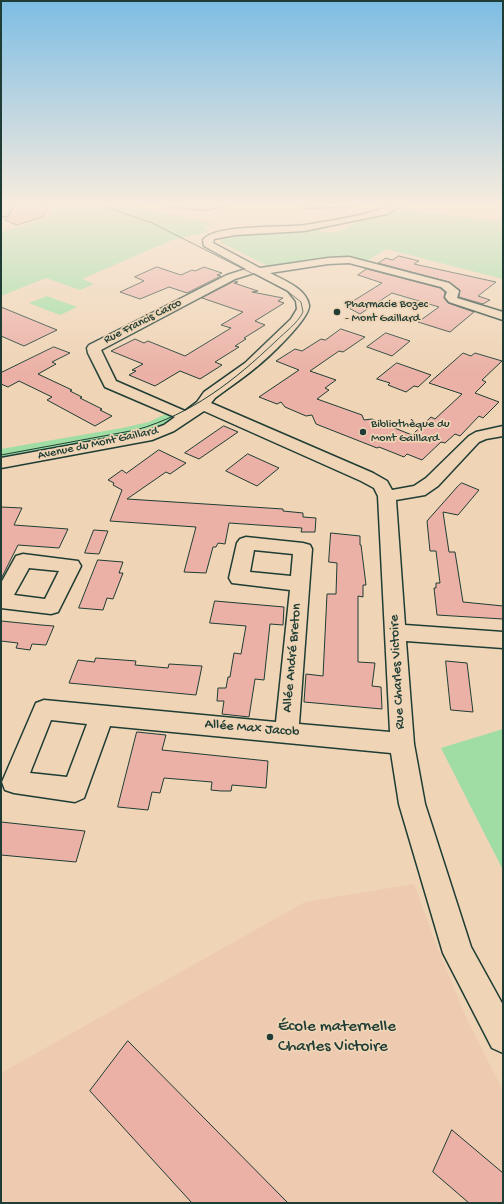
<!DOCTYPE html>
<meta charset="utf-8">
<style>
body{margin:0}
#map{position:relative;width:504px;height:1204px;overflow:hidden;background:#efd4b6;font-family:"Gochi Hand",sans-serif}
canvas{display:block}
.frame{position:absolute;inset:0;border:2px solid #1f3d34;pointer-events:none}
</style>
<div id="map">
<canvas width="504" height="1204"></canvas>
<div class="frame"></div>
</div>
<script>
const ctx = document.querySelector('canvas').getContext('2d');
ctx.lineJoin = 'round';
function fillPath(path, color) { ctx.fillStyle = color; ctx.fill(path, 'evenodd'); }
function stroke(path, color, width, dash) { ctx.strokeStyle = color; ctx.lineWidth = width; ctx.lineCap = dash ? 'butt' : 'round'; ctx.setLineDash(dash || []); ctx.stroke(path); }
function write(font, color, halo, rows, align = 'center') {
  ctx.font = font + ' "Gochi Hand",sans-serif'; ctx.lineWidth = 3.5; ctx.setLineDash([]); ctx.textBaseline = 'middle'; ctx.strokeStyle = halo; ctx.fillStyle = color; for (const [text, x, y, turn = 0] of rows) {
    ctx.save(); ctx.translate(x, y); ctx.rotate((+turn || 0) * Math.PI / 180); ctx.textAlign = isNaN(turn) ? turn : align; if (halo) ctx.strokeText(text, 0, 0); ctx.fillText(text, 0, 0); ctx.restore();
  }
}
fillPath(new Path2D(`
 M414,884L436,944L466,1017L503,1091V1203H1V1073L305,902Z`), '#eecab1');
fillPath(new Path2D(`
 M50,203H128L136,207L210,223L213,225L205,227L209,232L172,240L82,279L94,284L80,290L46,278L1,296V232L46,219L52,216L55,211Z
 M405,210L495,221L503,220V279L386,249L367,261L337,257L268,266L220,242C224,236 231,236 238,235L314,229L326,233L335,232L345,229L357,221Z
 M47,296L77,307L60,315L29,303Z
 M168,413L173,416L174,420L153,431L1,459V449L122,428L149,422Z
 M503,729V870L441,748Z`), '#9fdda4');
const building = new Path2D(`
 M14,203H49L43,217L17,225L5,220V218L8,217L14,206Z
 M399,256L419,261L414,264L496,282L478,296L490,300L483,304L459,297L460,290L449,282L378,263L386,258L392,260Z
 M157,267L181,275L192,270L195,271L204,267L222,273L217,275L221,276L187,293L169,287L140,299L120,292L144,281L135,277Z
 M367,269L440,288L445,292L444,298L448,303L474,312L450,332L418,322L439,307L392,293L360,314L345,306L382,283L358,275Z
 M235,281L238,282L234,283L258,291L252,292L283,298L278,301L284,303L255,321L265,325L244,338L246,339L235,346L239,347L215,362L222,365L200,379L180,371L155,386L129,375L136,371L132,370L143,364L111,351L135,339L144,343L148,341L185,356L231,328L221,325L243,312L202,298Z
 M1,307L57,330L24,346L1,336Z
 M341,329L365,337L343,352L339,351L310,371L336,380L325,388L329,390L317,399L362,415L364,420L372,419L412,435L431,417L435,419L462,394L429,383L463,353L471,356L475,353L502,361L482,380L486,382L475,393L499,402L483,418L479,416L460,436L455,434L445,443L441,442L422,460L407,454L404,457L379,447L377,448L316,424L312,415L306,416L285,407L281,402L277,404L259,397L299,370L276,361L295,349L302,351L321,339L325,340Z
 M386,333L410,341L392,356L367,347Z
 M54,347L70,353L52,362L56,364L38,374L72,390L70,391L82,397L80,398L102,409L100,410L112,416L95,426L47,400L52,397L19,381L8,387L1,384V373Z
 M397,363L431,375L418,387L414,386L406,392L388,385L390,383L377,379Z
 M224,426L238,432L199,459L185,453Z
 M159,450L186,463L170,474L166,472L127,499L283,509V511L303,513V517L316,518L315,532H301L302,528L229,523L225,544L218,543L216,547H213L206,573L184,572L196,527L110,521L122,490L113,485L114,483L108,480L122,470L126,473Z
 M248,454L279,468L257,486L226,471Z
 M462,483L479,490L458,515L443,512L449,552H455L463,602L503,606V619L437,615L434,588H436V583H440L436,551H430L427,521L458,486Z
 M1,507L22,508L14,525L68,529L59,548L18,545L1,579Z
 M94,530L108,531L99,554L85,553Z
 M331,533L360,536V545H361L366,585H363V597L358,596V662L375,663L372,686L381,687L382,709L304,702L306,674L323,676L327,594H336L337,563L329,562Z
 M98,560L123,562L119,573H123L113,599L107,598L103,610L79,608Z
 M215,601L284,607L283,625L270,624L264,680L255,679L249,717L222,714L224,701H217L218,688H226L228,677H230L234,653L241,654L246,626L210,623Z
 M1,621L41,625L54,626L46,645L32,644L30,650L16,648L18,643L1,641Z
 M96,658L136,661L135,665L168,668L169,664L202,666L196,695L69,683L78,660L94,662Z
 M446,661L467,663L473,712L451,710Z
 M137,732L166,735L162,750L268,761L266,788L232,785L231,791H221L211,790L212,782L164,778L160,793L152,792L148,810L118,807Z
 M1,822L85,831L76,862L1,855Z
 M128,1041L288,1203H192L90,1091Z
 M452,1130L503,1173V1203H469L433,1172Z`);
fillPath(building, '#ebb1a6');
stroke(building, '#1f3d34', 1);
const minor = new Path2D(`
 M1,203H11L13,205L7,216H1L3,206Z
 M162,203H231L207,210L166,206Z
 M298,203H357L353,206L307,208Z
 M395,203H407L387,214L304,231L235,235L214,239L213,243L260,268L328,258L349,257L449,283L459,291L457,298L503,312V320L449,302L445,297L447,292L441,287L349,263L328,264L270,273C283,280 306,288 309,305C311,318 266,360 254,369C242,379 228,388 215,398L211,403L373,473L387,481L392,490L414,486L426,478L469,436L476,432L503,426V436L486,439L479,442L438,486L425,495L396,500L405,625L503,632V648L406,641L414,744L425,804L471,947L503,1005V1053L492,1048L443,953L399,804L391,753L110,726L84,798L75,802L14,793L5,790L2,782L36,703L44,700L276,722L290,590L232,583L229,578L237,543L240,539L246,537L303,543L310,545L312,549L299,724L390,732L378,496L374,488L361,481L204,411L174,431L152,440L1,468V458L148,431L164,425L175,417L105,387L88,353L87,348L89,345L227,275L246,269L204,246L203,240C214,224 284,228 305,225C331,221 371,215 395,203ZM254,273L288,291L296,301L297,309L291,319L245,363L204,392L197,402L185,411L116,381L101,350L235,279ZM254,550L293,554L291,576L250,572ZM51,720L87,724L67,777L30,773Z
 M23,554L78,561L81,566L58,612L51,614L1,608V583L16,556ZM29,568L59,571L45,599L14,595Z`);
stroke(minor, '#1f3d34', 3);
fillPath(minor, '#efd4b6');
stroke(new Path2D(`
 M1,455L136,430C192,414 234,381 276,341C285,332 297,324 303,312L301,302L287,291L152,223L94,203`), '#1f3d34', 1);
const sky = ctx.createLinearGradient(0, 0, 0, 372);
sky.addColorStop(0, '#7dbde4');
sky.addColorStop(0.55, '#f8ecde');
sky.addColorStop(1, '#f8ecde00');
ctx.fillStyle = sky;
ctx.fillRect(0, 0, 504, 372);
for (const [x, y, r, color] of [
 [337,312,4,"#1f3d34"],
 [363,432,4,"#1f3d34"],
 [270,1037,4,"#1f3d34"]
]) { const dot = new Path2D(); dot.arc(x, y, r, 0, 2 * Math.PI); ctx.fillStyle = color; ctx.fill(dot); stroke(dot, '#efd4b6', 1.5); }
write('12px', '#1f3d34', '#efd4b6', [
 ["Pharmacie Bozec",345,305],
 ["- Mont Gaillard",345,319],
 ["Bibliothèque du",371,425],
 ["Mont Gaillard",371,439]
], 'left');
write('12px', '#1f3d34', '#efd4b6', [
 ["Rue Francis Carco",143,322,-27],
 ["Avenue du Mont Gaillard",98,444,-12]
]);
write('14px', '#1f3d34', '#efd4b6', [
 ["Allée André Breton",293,658,-85],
 ["Rue Charles Victoire",398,672,-93],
 ["Allée Max Jacob",252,729,5]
]);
write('17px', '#1f3d34', '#efd4b6', [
 ["École maternelle",278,1027],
 ["Charles Victoire",278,1047]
], 'left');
</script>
